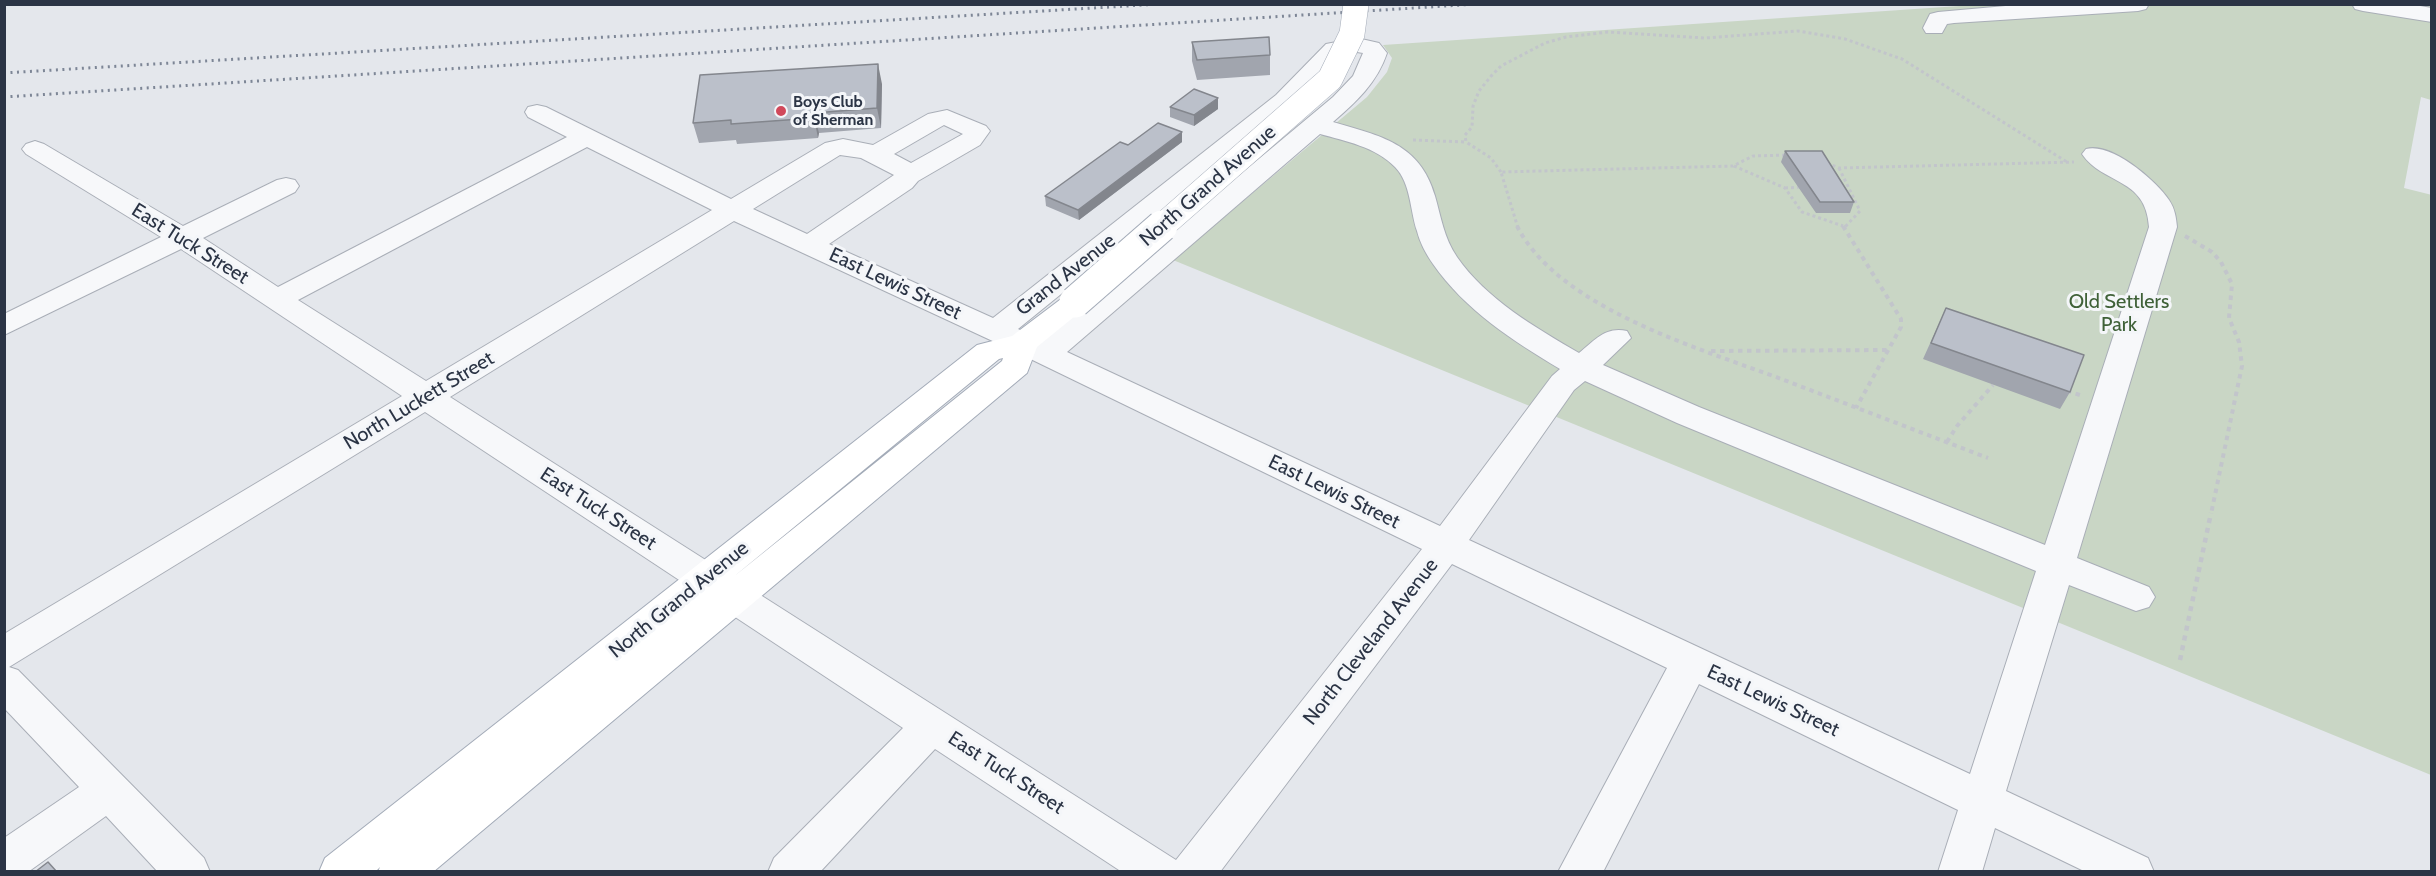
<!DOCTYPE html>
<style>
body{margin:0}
#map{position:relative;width:2436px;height:876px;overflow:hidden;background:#e4e7ec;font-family:Cabin,sans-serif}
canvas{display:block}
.frame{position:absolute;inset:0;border:6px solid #2b3445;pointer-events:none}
</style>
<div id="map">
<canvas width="2436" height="876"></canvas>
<div class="frame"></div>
</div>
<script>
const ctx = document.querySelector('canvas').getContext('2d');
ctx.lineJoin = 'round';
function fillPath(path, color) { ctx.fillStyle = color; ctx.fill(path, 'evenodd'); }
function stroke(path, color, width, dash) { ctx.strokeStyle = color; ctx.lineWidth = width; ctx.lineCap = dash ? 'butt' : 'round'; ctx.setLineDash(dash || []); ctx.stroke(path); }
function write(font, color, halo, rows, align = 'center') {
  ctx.font = font + ' Cabin,sans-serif'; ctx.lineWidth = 6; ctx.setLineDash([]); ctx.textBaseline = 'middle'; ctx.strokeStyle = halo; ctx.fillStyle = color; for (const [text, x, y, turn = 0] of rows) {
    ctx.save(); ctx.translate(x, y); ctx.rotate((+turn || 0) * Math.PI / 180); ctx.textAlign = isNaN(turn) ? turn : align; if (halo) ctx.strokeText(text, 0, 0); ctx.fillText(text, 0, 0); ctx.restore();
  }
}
fillPath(new Path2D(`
 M1974,5H2431V100L2421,97L2404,188L2432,195L2431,775L1173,260L1367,97L1387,72L1392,58L1383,45Z`), '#c9d6c5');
const minor = new Path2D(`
 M2028,4H2149L2146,9L2138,11L1954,23L1947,24L1942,33H1926L1923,28L1930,14L1938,12Z
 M2352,4H2408L2432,8V22L2363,11L2355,9Z
 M1357,38L1379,43L1387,53C1377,83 1356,102 1333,122C1380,136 1420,143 1435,196C1441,217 1444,238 1457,257C1486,299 1536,328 1579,353C1595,340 1606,326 1627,331L1631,338L1603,365L1699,407L2045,545L2149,227C2146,177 2103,185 2082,154L2086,149C2111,142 2156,180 2169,200C2175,209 2176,217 2177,227L2077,558L2149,587L2155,597L2149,607L2136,611L2069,585L2006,791L2148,858L2154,872H2086L1995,828L1982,872H1938L1958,810L1699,684L1603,872H1558L1667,668L1452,564L1220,872H1122L935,749L820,872H768L774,858L903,728L425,412L9,667L18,670L204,858L210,872H158L106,816L28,872H4V838L79,787L4,708V634L402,396L181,249L4,335V314L161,237L26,154L22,149L26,144L35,141L44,144L183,226L277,180L286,178L295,180L299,186L295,192L203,238L278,287L567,137L528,117L525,112L528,107L537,105L546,107L731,199L825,143L843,139L873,145L928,114L947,110L986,126L990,131L980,145L918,181L912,188L829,244L993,318L1276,95L1326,44ZM1357,52L1363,53L1353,76L1333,97L1042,340L1018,329L1294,105L1341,55ZM944,125L963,134L911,163L894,154ZM1320,134C1345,141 1376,147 1395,167C1411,183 1410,211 1417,231C1420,243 1426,254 1433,264C1465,310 1513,341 1560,369L1552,376L1440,526L1067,352ZM587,147L712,210L426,381L298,300ZM840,155L861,158L894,175L807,234L753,209ZM734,221L1012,350L1422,549L1176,860L450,397ZM1585,381L1677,423L2036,571L1970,774L1469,540L1574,390Z`);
const major = new Path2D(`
 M1075,293L1085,296L1090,302L1085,308L1037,347L1027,373L433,872H378L380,867L375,872H319L325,858L977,345L1012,336L1065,296ZM1003,358L1002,361L732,578L999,359Z`);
stroke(minor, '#a9aeb7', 2);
stroke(major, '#a3abb8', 2);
stroke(new Path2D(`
 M1413,140L1466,142
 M1827,163L1839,168L2074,162
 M1734,166L1785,188L1802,212L1843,226
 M1839,168L1860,211L1844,228
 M1501,172L1491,158L1466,142L1465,135L1472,127L1473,106L1479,91L1492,75L1501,66L1545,43L1566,37L1608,32L1705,38L1798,31L1845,39L1902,59L2067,162
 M1785,188L1802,187
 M1518,228L1501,172L1733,166L1753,156L1789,155`), '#c2c5cb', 3, [3, 3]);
stroke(new Path2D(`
 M1517,226C1559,309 1702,349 1784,380C1852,406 1920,432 1988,458
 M1843,226L1901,319V327L1856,408
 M2185,236L2212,252L2221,262L2232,284L2229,318L2239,342L2242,366L2211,514
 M1711,351L1887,350
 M2067,391L2083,396
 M1947,442L1957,426L1993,385`), '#c2c5cb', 4, [4.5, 4.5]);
stroke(new Path2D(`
 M2180,660L2211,513`), '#c2c5cb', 4.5, [5, 5]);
fillPath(minor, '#f7f8fa');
fillPath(major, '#fff');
stroke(new Path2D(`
 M4,73L1160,4
 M4,97L1477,4`), '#7d8696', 3, [2, 4.5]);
const majorBridgeFar1 = new Path2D(`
 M1160,228L1330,79L1352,34L1356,4`);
const majorBridge = new Path2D(`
 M1075,302L1162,226`);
stroke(majorBridgeFar1, '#a3abb8', 26, []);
stroke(majorBridge, '#a3abb8', 33, []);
stroke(majorBridgeFar1, '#fff', 25);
stroke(majorBridge, '#fff', 31);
fillPath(new Path2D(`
 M1192,42L1270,55V75L1197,80L1192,61Z
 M882,84L881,128L819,133L818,138L737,144L736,140L699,143L693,123Z
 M1170,107L1218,109L1194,126L1170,117Z
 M1182,132V142L1079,220L1046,206L1045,196L1128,145Z
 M1785,151L1854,202L1850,213H1816L1781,162Z
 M1946,308L2070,392L2060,409L1923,359Z`), '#a1a5ae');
fillPath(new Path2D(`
 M878,64L882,84L881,128L877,108Z
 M1218,98V109L1194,126V115Z
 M814,113L819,133L818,138L814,118Z
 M1182,132V142L1079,220L1078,210Z`), '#83868d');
const building = new Path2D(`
 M1269,37L1270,55L1197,60L1192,42Z
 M878,64L877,108L814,113V118L731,124V120L693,123L700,75Z
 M1194,89L1218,98L1194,115L1170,107Z
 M1158,123L1182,132L1078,210L1045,196L1120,142L1128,145Z
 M1785,151H1822L1854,202H1820Z
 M1946,308L2084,355L2070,392L1931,343Z
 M48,862L57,872H35Z`);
fillPath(building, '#bbc0ca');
stroke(building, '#83868d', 1.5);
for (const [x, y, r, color] of [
 [781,111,6,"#d1495b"]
]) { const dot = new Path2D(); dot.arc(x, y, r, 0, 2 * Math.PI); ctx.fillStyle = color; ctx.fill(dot); stroke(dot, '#f4f6f9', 2); }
write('bold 16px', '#2b3445', '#f4f6f9', [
 ["Boys Club",793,102],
 ["of Sherman",793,120]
], 'left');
write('20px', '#2b3445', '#f4f6f9', [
 ["North Grand Avenue",1208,186,-41],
 ["East Tuck Street",190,244,32],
 ["Grand Avenue",1066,275,-38],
 ["East Lewis Street",895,284,25],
 ["North Luckett Street",419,401,-31],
 ["East Lewis Street",1334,492,26],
 ["East Tuck Street",598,509,33],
 ["North Grand Avenue",679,600,-39],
 ["North Cleveland Avenue",1371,642,-52],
 ["East Lewis Street",1773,701,25],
 ["East Tuck Street",1006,773,33]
]);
write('20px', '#3f6138', '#f4f6f9', [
 ["Old Settlers",2119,302],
 ["Park",2119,325]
]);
</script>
